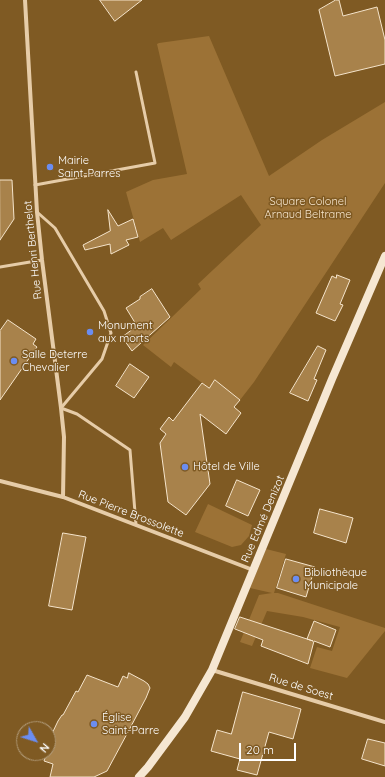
<!DOCTYPE html>
<meta charset="utf-8">
<style>
body{margin:0}
#map{position:relative;width:385px;height:777px;overflow:hidden;background:#7f5a23;font-family:Quicksand,sans-serif}
canvas{display:block}
.north{position:absolute;left:16px;top:721px;width:40px;height:40px;box-sizing:border-box;background:#7f5a23;border:1px solid #b29c7b;border-radius:50%;rotate:129deg;font-size:11px;font-weight:700;line-height:16px;text-align:center;color:#fff}
.north::after{content:'';display:block;margin:auto;width:14px;height:18px;background:#6b8df1;clip-path:polygon(50% 0,100% 100%,50% 72%,0 100%)}
.scale{position:absolute;left:239px;top:743px;width:57px;height:18px;box-sizing:border-box;border:2px solid #fff;border-top:0;padding-left:5px;font-size:12px;line-height:14px;white-space:nowrap;color:#fff;-webkit-text-stroke:3px #7f5a23;paint-order:stroke}
</style>
<div id="map">
<canvas width="385" height="777"></canvas>
<div class="north">N</div>
<div class="scale">20 m</div>
</div>
<script>
const ctx = document.querySelector('canvas').getContext('2d');
ctx.lineJoin = 'round';
function fillPath(path, color) { ctx.fillStyle = color; ctx.fill(path, 'evenodd'); }
function stroke(path, color, width, dash) { ctx.strokeStyle = color; ctx.lineWidth = width; ctx.lineCap = dash ? 'butt' : 'round'; ctx.setLineDash(dash || []); ctx.stroke(path); }
function write(font, color, halo, rows, align = 'center') {
  ctx.font = font + ' Quicksand,sans-serif'; ctx.lineWidth = 3; ctx.setLineDash([]); ctx.textBaseline = 'middle'; ctx.strokeStyle = halo; ctx.fillStyle = color; for (const [text, x, y, turn = 0] of rows) {
    ctx.save(); ctx.translate(x, y); ctx.rotate((+turn || 0) * Math.PI / 180); ctx.textAlign = isNaN(turn) ? turn : align; if (halo) ctx.strokeText(text, 0, 0); ctx.fillText(text, 0, 0); ctx.restore();
  }
}
fillPath(new Path2D(`
 M209,36L269,176L322,140L385,102V183L254,382L240,400L215,380L209,388L174,362L171,367L143,345L201,289L198,284L261,225L241,195L171,240L163,228L140,242L126,192L153,180L187,174L157,44L159,43Z
 M208,504L252,525L249,536L241,545L232,547L195,532Z
 M266,549L286,554L274,593H278L385,628V631L347,678L310,668L317,647L332,651L340,627L303,617L267,611L252,646L240,642L259,595L272,593L250,588Z`), '#9c7236');
const building = new Path2D(`
 M100,0H142L115,21Z
 M336,0H339L343,16L377,7L385,40V64L335,76L319,10Z
 M0,180H12L14,219L0,240Z
 M108,210L118,226L133,219L138,237L126,240L129,245L111,254L110,244L85,250L83,245L110,231Z
 M337,275L350,280L340,304L343,305L335,321L316,313L332,276L336,278Z
 M152,289L170,317L132,351L122,337L137,326L126,308L140,299V297Z
 M8,320L36,339L33,344L37,347L0,400V331Z
 M318,346L326,350L314,379L317,380L308,401L290,393Z
 M130,364L149,377L134,398L116,386Z
 M215,380L240,400L234,407L241,413L226,434L200,414L210,484L186,515L168,502L160,443L166,434L160,429L169,417L173,421L202,383L209,388Z
 M237,480L260,490L248,516L226,506Z
 M320,509L353,518L346,543L314,533Z
 M63,533L86,537L72,610L49,606Z
 M286,559L315,567L306,597L277,588Z
 M240,617L313,641L307,639L314,621L336,630L330,647L314,641L308,664L261,646L263,640L235,629Z
 M129,673L144,681L148,684L150,688L146,698L128,732L107,771L94,777H50L53,764L44,761L47,753H48V742L58,721L62,715H63L76,691L78,692L87,675L118,687L123,676L127,678Z
 M243,692L301,709L293,739L269,732L257,775L237,770L240,759L211,751L217,730L231,734Z
 M368,739L385,743V766L362,759Z`);
fillPath(building, '#a8824b');
stroke(building, '#f5e4cb', 1);
stroke(new Path2D(`
 M35,185L155,163L136,72
 M37,212L55,228L104,311L111,333L102,359L61,408L77,414L130,450L136,525
 M0,267L42,260`), '#e6cca8', 3);
stroke(new Path2D(`
 M25,0L37,212L42,260L61,408L64,437L63,497
 M0,481L63,497L253,570
 M212,670L385,722`), '#e6cca8', 4);
stroke(new Path2D(`
 M139,777L148,767L185,717L212,670L332,379L385,256`), '#f6e7d2', 8);
for (const [x, y, r, color] of [
 [50,167,4,"#6b8df1"],
 [90,332,4,"#6b8df1"],
 [14,361,4,"#6b8df1"],
 [185,467,4,"#6b8df1"],
 [296,579,4,"#6b8df1"],
 [94,724,4,"#6b8df1"]
]) { const dot = new Path2D(); dot.arc(x, y, r, 0, 2 * Math.PI); ctx.fillStyle = color; ctx.fill(dot); stroke(dot, '#7f5a23', 1.5); }
write('11px', '#fff', '#7f5a23', [
 ["Mairie",58,161],
 ["Saint-Parres",58,174],
 ["Monument",98,326],
 ["aux morts",98,339],
 ["Salle Deterre",22,355],
 ["Chevalier",22,368],
 ["Hôtel de Ville",193,467],
 ["Bibliothèque",304,573],
 ["Municipale",304,586],
 ["Église",102,718],
 ["Saint-Parre",102,731]
], 'left');
write('11px', '#f5e4cb', '#7f5a23', [
 ["Square Colonel",308,202],
 ["Arnaud Beltrame",308,215]
]);
write('11px', '#fff', '#7f5a23', [
 ["Rue Henri Berthelot",33,250,-96],
 ["Rue Pierre Brossolette",131,514,21],
 ["Rue Edmé Denizot",263,519,-67],
 ["Rue de Soest",301,687,17]
]);
</script>
